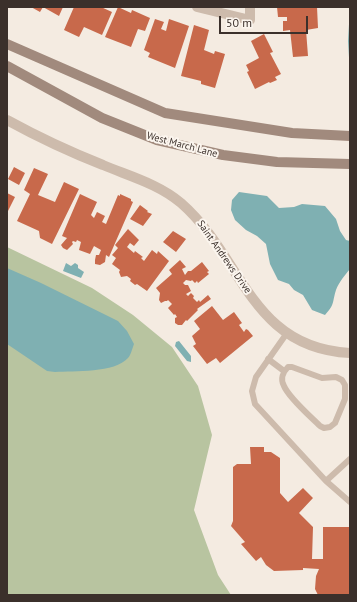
<!DOCTYPE html>
<style>
body{margin:0}
#map{position:relative;width:357px;height:602px;overflow:hidden;background:#f4ebe1;font-family:"PT Sans",sans-serif}
canvas{display:block}
.frame{position:absolute;inset:0;border:8px solid #3b302b;pointer-events:none}
.scale{position:absolute;left:219px;top:16px;width:89px;height:18px;box-sizing:border-box;border:2px solid #3b302b;border-top:0;padding-left:5px;font-size:12px;line-height:14px;white-space:nowrap;color:#3b302b;-webkit-text-stroke:3px #fbf5ee;paint-order:stroke}
</style>
<div id="map">
<canvas width="357" height="602"></canvas>
<div class="frame"></div>
<div class="scale">50 m</div>
</div>
<script>
const ctx = document.querySelector('canvas').getContext('2d');
ctx.lineJoin = 'round';
function fillPath(path, color) { ctx.fillStyle = color; ctx.fill(path, 'evenodd'); }
function stroke(path, color, width, dash) { ctx.strokeStyle = color; ctx.lineWidth = width; ctx.lineCap = dash ? 'butt' : 'round'; ctx.setLineDash(dash || []); ctx.stroke(path); }
function write(font, color, halo, rows, align = 'center') {
  ctx.font = font + ' "PT Sans",sans-serif'; ctx.lineWidth = 4; ctx.setLineDash([]); ctx.textBaseline = 'middle'; ctx.strokeStyle = halo; ctx.fillStyle = color; for (const [text, x, y, turn = 0] of rows) {
    ctx.save(); ctx.translate(x, y); ctx.rotate((+turn || 0) * Math.PI / 180); ctx.textAlign = isNaN(turn) ? turn : align; if (halo) ctx.strokeText(text, 0, 0); ctx.fillText(text, 0, 0); ctx.restore();
  }
}
fillPath(new Path2D(`
 M7,247L92,288L133,315L172,347L198,386L212,435L194,510L218,575L231,595H7Z`), '#b8c4a0');
fillPath(new Path2D(`
 M350,7V74L348,41Z
 M239,192L267,196L279,208L294,207L302,204L325,206L336,219L340,231L346,240L350,241V269C345,275 339,282 336,290C332,303 335,304 325,315L312,310L303,295L294,290L289,284L278,280L270,264L266,244L257,236L246,230L235,220L231,210L232,200Z
 M66,263L71,266L75,263L78,265V268L84,272L81,278L63,271Z
 M7,268L41,283L118,321L127,331L134,344C132,349 131,355 128,358C115,373 74,371 55,372L47,371L7,344Z
 M179,341L191,356V362L187,361L175,346L176,342Z`), '#7fb0b2');
fillPath(new Path2D(`
 M31,7H43L40,12Z
 M43,7H63L59,16Z
 M74,7H101L112,12L102,35L84,27L79,37L64,30Z
 M118,7L131,13L132,10L150,18L145,31L138,29L131,47L105,37Z
 M277,7H317L318,28L306,30L308,56L293,57L290,30L283,31V21H287V17H278Z
 M155,19L164,22L161,29L166,31L169,19L189,26L175,68L148,57L150,53L144,50Z
 M194,25L209,30L204,50L214,54L215,51L225,54L215,88L201,84V81L181,76Z
 M264,34L273,52L270,53L281,74L275,77L277,80L270,83L269,82L255,89L247,72L249,71L246,65L259,58L251,41Z
 M14,167L25,173L19,185L8,179Z
 M34,168L48,174L38,195L55,202L64,182L79,189L52,244L40,238L39,231L17,221L30,194L24,190Z
 M7,193L15,197L7,213Z
 M80,194L97,202L91,215L94,218L97,212L105,216L102,222L106,224L118,195L120,196V194L131,199V201L133,202L109,257L106,255L105,262L100,265L95,264V260L96,255H99L101,250L94,246L90,254L79,250L81,242L77,240L76,242L73,241L72,242L73,244L67,250L63,248L61,245L67,238L62,236Z
 M140,205L148,211L147,212L152,214L143,226L130,219Z
 M128,229L139,240L134,246L130,243L127,247L134,253L135,251L143,257L141,258L144,261L152,250L157,254L158,251L169,261L147,291L137,284L135,285L130,281L131,279L127,276L121,277L119,272L120,270L112,264L116,258L112,255L118,248L115,245Z
 M173,231L186,239L176,252L163,242Z
 M180,260L186,267L182,269L185,275L188,271H191L202,262L209,271L207,272L209,274L198,283L197,281L195,283L192,280L191,281L186,280L183,283L185,285H188L191,291L186,294L188,296L191,293L194,296L193,298L197,302L199,300L200,302L208,295L211,299L197,309L198,310L187,321L186,320L182,325H178L175,323V318L177,317L175,314L174,315L168,308L172,304L168,300L167,301H165L161,303L159,300L160,293L156,288L172,274L169,270Z
 M212,306L223,320L234,312L242,323L239,325L244,332L246,329L248,330L253,336L220,363L216,358L207,364L193,346L196,344L192,336L200,329L194,321Z
 M250,447H264V452H271L280,458V493L288,502L303,488L313,498L299,513L313,527L312,559H323V527H350V588H349V595H318L315,589L316,576L319,569L303,568V570L274,571L266,565L261,557L256,561L241,544L245,542L231,526L233,521V467L237,464H251Z`), '#c8694b');
stroke(new Path2D(`
 M287,333L256,377L252,391L255,404L326,481
 M268,359L284,371
 M288,367H292L322,378L336,377L342,380L345,385V399L335,423L330,427L324,428L320,426C310,416 289,398 284,386C280,379 283,372 288,367Z
 M350,459L326,481L350,502`), '#cdbbac', 6);
stroke(new Path2D(`
 M197,7L250,20V7
 M7,120C38,137 70,152 103,165C129,176 159,184 181,203C243,257 250,348 350,353`), '#cdbbac', 10);
stroke(new Path2D(`
 M7,44L165,113L292,133L350,136
 M7,66L102,118L157,140L223,155L277,162L350,164`), '#a18a7d', 10);
write('10px', '#3b302b', '#fbf5ee', [
 ["West March Lane",182,145,15],
 ["Saint Andrews Drive",224,257,55]
]);
</script>
